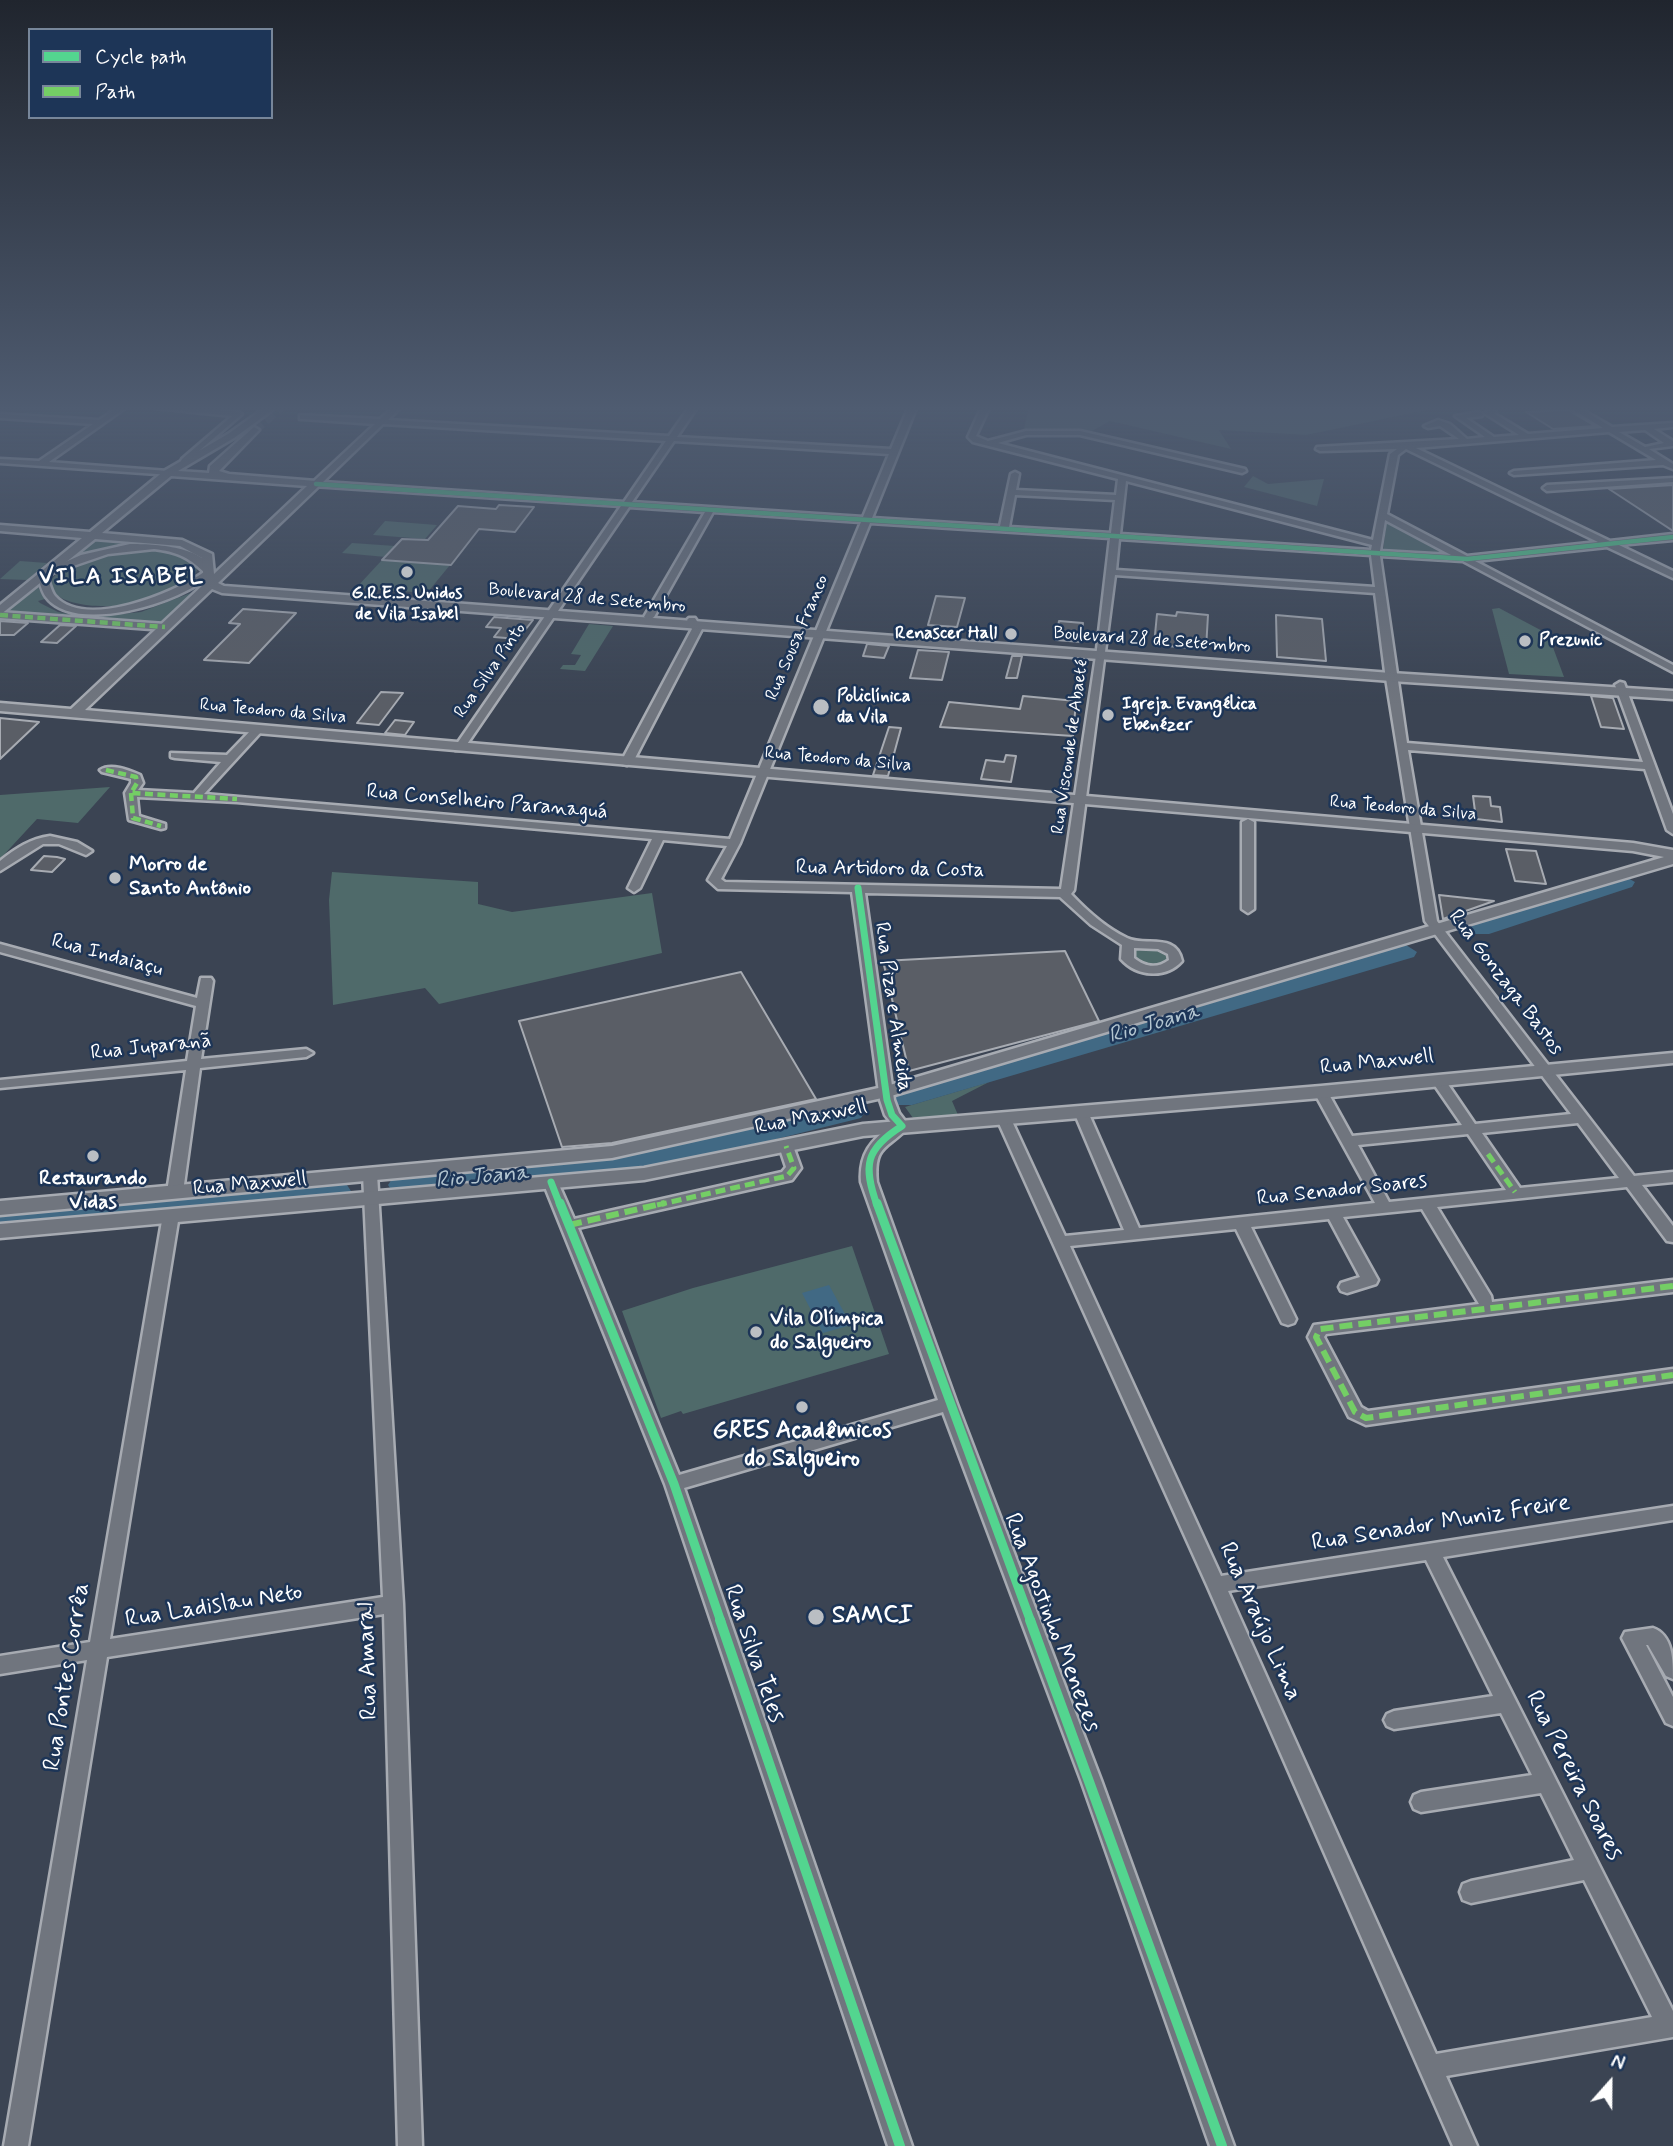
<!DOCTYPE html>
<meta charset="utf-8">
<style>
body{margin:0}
#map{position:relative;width:1673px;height:2146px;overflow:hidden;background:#3b4453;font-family:Mynerve,sans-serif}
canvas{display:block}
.legend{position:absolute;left:28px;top:28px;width:245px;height:91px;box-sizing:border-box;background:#1d3557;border:2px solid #77869a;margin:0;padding:9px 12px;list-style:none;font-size:21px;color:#fff}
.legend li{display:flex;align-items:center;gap:14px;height:35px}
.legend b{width:35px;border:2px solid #77869a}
.north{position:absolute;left:1575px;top:2048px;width:70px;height:70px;-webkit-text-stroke:5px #1d3557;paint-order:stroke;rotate:21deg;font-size:19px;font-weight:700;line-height:28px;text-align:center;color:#fff}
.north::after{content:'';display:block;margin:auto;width:24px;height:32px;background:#fff;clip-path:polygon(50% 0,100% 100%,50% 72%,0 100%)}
</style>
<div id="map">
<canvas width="1673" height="2146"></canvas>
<ul class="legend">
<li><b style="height:9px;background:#53d58f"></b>Cycle path</li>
<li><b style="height:9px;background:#74ce65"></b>Path</li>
</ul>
<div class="north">N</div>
</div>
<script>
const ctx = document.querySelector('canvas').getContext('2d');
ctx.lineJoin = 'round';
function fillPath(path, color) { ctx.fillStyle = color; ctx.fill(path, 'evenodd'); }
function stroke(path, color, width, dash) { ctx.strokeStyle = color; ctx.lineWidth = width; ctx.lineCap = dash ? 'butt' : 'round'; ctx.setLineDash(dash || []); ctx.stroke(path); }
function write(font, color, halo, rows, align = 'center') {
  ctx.font = font + ' Mynerve,sans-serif'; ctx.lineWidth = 5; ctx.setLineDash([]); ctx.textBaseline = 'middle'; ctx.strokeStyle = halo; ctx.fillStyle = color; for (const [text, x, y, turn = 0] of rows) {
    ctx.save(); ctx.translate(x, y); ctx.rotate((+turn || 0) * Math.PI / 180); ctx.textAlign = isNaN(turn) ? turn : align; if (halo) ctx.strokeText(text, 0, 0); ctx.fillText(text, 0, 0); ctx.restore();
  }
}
fillPath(new Path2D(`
 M1000,406H1436L1437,408L1306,435L1219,430L1231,449L1110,421L1092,431L1024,429L1028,411Z
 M1253,476L1268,484L1324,479L1317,506L1244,487Z
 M1387,518L1450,555L1383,551Z
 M385,521L437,525L425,539L373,535Z
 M100,538L184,546L190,550L130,546L72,558L94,539Z
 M352,543L395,546L386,557L342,553Z
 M148,549L173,552L194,562L197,570C184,606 77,619 52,591V579C73,553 117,551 148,549Z
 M382,560L450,565L427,593L356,588Z
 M20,561L47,563L27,580L0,579Z
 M38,587L45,599L38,601L40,603L58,612L75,615L78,612L112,615L141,612L196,591L159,625L5,613Z
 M1499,608L1548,634L1564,677L1509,674L1492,609Z
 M589,624L613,626L585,671L560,669L563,665H575L581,655L571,654Z
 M110,787L78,823L37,819L0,859V795Z
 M332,872L478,882V904L512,912L652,893L662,953L439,1004L425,988L333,1005L329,900Z
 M1132,946L1168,949L1172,960L1153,969L1133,960Z
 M989,1082L952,1101L958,1115L913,1118L905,1107Z
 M852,1246L889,1354L683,1414L681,1411L661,1418L622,1311L693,1288Z`), '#4f6a6a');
fillPath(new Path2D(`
 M829,1285L851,1325L823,1333L802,1293Z`), '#416984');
fillPath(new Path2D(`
 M1624,876L1635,882L1632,887L1489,934H1473L1470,929L1473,924Z
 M1406,945L1417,952L1414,957L912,1105H894L891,1099L894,1093Z
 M852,1104L861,1106L865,1112L861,1118L704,1157L616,1174L401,1194L392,1191L388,1185L392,1179L401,1176L616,1156L704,1139Z
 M338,1182L347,1185L351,1191L347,1197L0,1230V1212Z`), '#416984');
const building = new Path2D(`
 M1568,410L1595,426L1553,429L1526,412Z
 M1673,485V531L1609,489Z
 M499,505L534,507L515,532L479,529L451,565L382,560L402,539L428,540L458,506L496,509Z
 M936,596L965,598L957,627L928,625Z
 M243,609L296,613L249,663L204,660L240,624L229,623Z
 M1177,612L1208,615L1206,649L1154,645L1157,614L1176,616Z
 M1276,615L1322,619L1326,661L1277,657Z
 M494,617L533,620L518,639L494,637L501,628L486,627Z
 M0,621L28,623L14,635H0Z
 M1059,621L1083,623L1081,642L1056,640Z
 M60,625L76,626L57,643L41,642Z
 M867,644H868L889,646L884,658L863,656Z
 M918,650L949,652L942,680L910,678Z
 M1012,656H1022L1017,678H1006Z
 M381,692L403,693L379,725L357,723Z
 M1023,696L1076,701L1073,736L940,727L949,702L1020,709Z
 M1591,696L1613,698L1624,729L1601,727Z
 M0,718L39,722L0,759Z
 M395,720L414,722L405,735L385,733Z
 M889,727L901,728L888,776L873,775Z
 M1006,755L1016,756L1011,782L981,779L986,760L1004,762Z
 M1473,796L1490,797L1491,806L1500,807L1502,822L1476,819Z
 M1506,849L1536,851L1546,884L1515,881Z
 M44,856L57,857L65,859L52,872L31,870Z
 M1439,895L1494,901L1443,919Z
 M1065,951L1099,1021L909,1071L883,961Z
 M741,972L816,1099L612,1143L562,1147L519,1021Z`);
fillPath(building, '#5a5e66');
stroke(building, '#a7abb2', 2);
stroke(new Path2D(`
 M254,430L282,406`), '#58606d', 10, [10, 5]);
const minor = new Path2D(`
 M120,406H128L49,462L168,471L172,473L171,475L0,463V459L39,461L93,424L0,418V414L99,420Z
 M150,406H174L238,412L242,414L185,463L181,461L182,459L232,416L154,408Z
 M394,406H402L388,420L669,436L690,406H698L677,437L891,449L909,406H917L872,518L1000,526L1011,474L1015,472L1019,474L1016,490L1116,495L1118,479L973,442L968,437L982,406H990L976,436L988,441L1026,431H1080L1245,469L1246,471L1242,473L1080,435H1026L998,443L1373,540L1390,454L1397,449L1320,451L1316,449L1317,447L1459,439L1440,426L1428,428L1424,426L1438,420L1450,424L1467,439L1485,437L1455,416L1479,412L1483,414L1482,416L1466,418L1494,437L1519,435L1484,413L1492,410L1496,412L1495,414L1528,434L1603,428L1567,406H1576L1612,427L1673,423V427L1654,429L1673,441V446L1649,449L1673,464V469L1663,465L1514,475L1510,473L1514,471L1656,460L1609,432L1416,448L1610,541L1673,534V540L1619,545L1673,571V578L1607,547L1475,561L1673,665V672L1463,561L1380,556L1407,743L1643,762L1615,685L1620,682L1624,683L1673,814V834L1667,830L1645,769L1408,750L1437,921L1634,1176L1673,1172V1182L1642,1185L1673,1226V1242L1667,1241L1627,1187L1437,1207L1491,1296L1492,1302L1673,1280V1292L1326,1334L1324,1337L1361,1407L1368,1411L1673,1369V1381L1366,1425L1349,1417L1308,1337L1314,1325L1479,1304L1422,1209L1343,1217L1378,1280L1376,1284L1347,1293L1341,1291L1339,1287L1341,1283L1360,1277L1329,1219L1251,1227L1296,1319L1294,1323L1288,1325L1282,1323L1280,1319L1236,1229L1070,1246L1221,1576L1673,1506V1520L1443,1557L1673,2011V2037L1446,2076L1477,2146H1453L1207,1585L997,1119L1004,1114L1011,1119L1065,1236L1124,1230L1074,1112L1081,1107L1088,1112L1139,1228L1375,1203L1314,1092L1321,1087L1326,1089L1352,1136L1462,1125L1431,1080L1438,1076L1443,1077L1475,1124L1571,1114L1425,921L1385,672L1375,593L1115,575L1074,890L1071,894C1086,910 1106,928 1127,938C1146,947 1176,932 1182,961C1166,979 1137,977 1121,959L1122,945L1091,925L1060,897L865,893L894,1100L899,1113L909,1126C890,1149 873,1143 877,1182L957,1404L1101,1780L1234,2146H1210L1081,1780L943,1412L684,1488L912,2146H888L665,1484L543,1182L551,1177L556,1178L574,1219L782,1172L786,1167L779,1146L786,1141L793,1146L801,1168L792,1180L578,1228L679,1475L938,1400L861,1182C859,1155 871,1139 893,1125L885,1115L880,1100L852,892L718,889L708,880L727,846L663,840L640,888L634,892L628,888L652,839L237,802L137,797L139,816L165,824V828L161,829L129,820L125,793L131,783V779L102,772L100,770C111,763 128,770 140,775L143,783L138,790L194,793L221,762L175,758L171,757V753L227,755L253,728H261V732L204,794L730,839L861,522L713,512L654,617L649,620L644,617L705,512L629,507L463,750H455L454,748L621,506L313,486V482L375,424L303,419H300V415L380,419ZM383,424L666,441L624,502L323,482ZM1645,430L1664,443L1645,447L1619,432ZM674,441L889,454L863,517L632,502ZM1406,449L1598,542L1467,556L1387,514L1398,455ZM1126,481L1372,545L1371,550L1120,534ZM1015,495L1115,500L1111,533L1009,527ZM1385,520L1451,555L1380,551ZM870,523L1110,538L1097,649L1061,889L725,882L721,879L740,843ZM1119,539L1371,555L1375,587L1116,570ZM1134,948L1158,949L1168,954L1169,960C1157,969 1145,967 1134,958ZM1578,1123L1619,1178L1520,1188L1482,1133ZM1468,1134L1506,1190L1389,1202L1358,1145ZM1426,1560L1493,1696L1394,1711L1387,1714L1384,1720L1387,1726L1394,1729L1501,1713L1532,1775L1421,1792L1414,1795L1411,1802L1414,1809L1421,1812L1541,1793L1574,1860L1471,1881L1463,1884L1460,1892L1463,1900L1471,1903L1584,1880L1652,2017L1436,2054L1228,1591Z
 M1673,478V482L1547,491L1543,488L1547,485Z
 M130,544C153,544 209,546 212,574C183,602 75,636 46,597C42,592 40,583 38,577L45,575V571L81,555ZM154,549C177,552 187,556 204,572C174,593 85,630 55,596C51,591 49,581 47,575L108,554Z
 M0,612L165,624L170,627L165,630L0,618Z
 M689,618H695L702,629L633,762L627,765L623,764L621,762L692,629L687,620Z
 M1248,819L1254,822V909L1248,913L1242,909V822Z
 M50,836L77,842L92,851L86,855L59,844H43L0,871V861C16,848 30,839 50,836Z
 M0,944L197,998L201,978H211L213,981L201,1059L306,1049L313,1053L306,1057L200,1068L183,1192L180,1196H170L167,1192L186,1070L0,1088V1080L187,1061L196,1006L0,952Z
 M370,1169L377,1174L403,1604L422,2146H398L384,1614L107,1657L28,2146H4L87,1660L0,1674V1656L90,1642L163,1215L166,1211H176L179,1215L110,1639L383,1597L363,1174Z
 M1653,1628C1673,1635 1673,1661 1673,1679L1666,1676L1648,1645H1646L1673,1697V1726L1666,1723L1622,1638L1625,1632Z`);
const major = new Path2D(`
 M267,406H278L234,438L178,471L209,473L210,466L254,427L259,430L257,432L219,471L229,474L316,481L321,484L218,583L224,586L1391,673L1673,691V699L1391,681L222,593L212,589L85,710L1633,843L1673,850V864L891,1096L612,1158L0,1215V1201L612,1146L883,1087L1664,857L1633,851L0,711V703L71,709L204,584L202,558L180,546L95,539L0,615V605L82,538L0,531V525L90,532L164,471L228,434ZM171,476L307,486L214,574L212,554L182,540L102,533Z
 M1673,1053V1063L1321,1098L863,1136L644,1180L0,1238V1224L644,1168L863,1124L1321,1086Z`);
stroke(minor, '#a7abb2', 5);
stroke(major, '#a7abb2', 5);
fillPath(minor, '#70757e');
fillPath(major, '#70757e');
stroke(new Path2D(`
 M0,615L165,627
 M106,770L136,777L137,783L131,793L237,799
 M131,793L133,818L161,826`), '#74ce65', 4.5, [8, 4.5]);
stroke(new Path2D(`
 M1488,1154L1515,1192
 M657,1205L787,1176L794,1168L786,1146`), '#74ce65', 5, [10, 5]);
stroke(new Path2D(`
 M569,1225L665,1203
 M1673,1286L1320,1329L1316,1337L1355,1412L1366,1418L1673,1375`), '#74ce65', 6, [13, 6]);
stroke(new Path2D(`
 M316,484L1467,559L1673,537`), '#53d58f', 4.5);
stroke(new Path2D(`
 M858,888L887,1100L892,1115L902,1126C865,1149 863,1166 877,1205
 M551,1182L560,1205`), '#53d58f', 7);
stroke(new Path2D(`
 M560,1203L674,1484L721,1622
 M877,1203L1031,1622`), '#53d58f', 9);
stroke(new Path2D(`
 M720,1620L900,2146
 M1030,1620L1222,2146`), '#53d58f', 10);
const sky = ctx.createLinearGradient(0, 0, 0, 706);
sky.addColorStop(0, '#20252e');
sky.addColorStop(0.58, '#4f5c71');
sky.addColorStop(1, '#4f5c7100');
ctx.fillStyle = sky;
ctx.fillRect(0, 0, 1673, 706);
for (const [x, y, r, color] of [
 [407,572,7,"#babec3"],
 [1011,634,7,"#babec3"],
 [1525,641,7,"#babec3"],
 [821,707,9,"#babec3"],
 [1108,715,7,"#babec3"],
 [115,878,7,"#babec3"],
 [93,1156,7,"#babec3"],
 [756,1332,7,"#babec3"],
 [802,1407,7,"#babec3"],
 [816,1617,9,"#babec3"]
]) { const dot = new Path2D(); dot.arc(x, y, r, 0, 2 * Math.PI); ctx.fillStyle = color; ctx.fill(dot); stroke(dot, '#1d3557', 2.5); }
write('bold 18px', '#fff', '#1d3557', [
 ["G.R.E.S. Unidos",407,594,"center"],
 ["de Vila Isabel",407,615,"center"],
 ["Renascer Hall",997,634,"right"],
 ["Prezunic",1539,641],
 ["Policlínica",837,697],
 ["da Vila",837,718],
 ["Igreja Evangélica",1122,705],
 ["Ebenézer",1122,726]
], 'left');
write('18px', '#fff', '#1d3557', [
 ["Boulevard 28 de Setembro",587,599,5],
 ["Rua Sousa Franco",798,638,-67],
 ["Boulevard 28 de Setembro",1152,641,4],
 ["Rua Silva Pinto",491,671,-55],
 ["Rua Teodoro da Silva",273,712,5],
 ["Rua Visconde de Abaeté",1071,747,-82],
 ["Rua Teodoro da Silva",838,760,5],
 ["Rua Teodoro da Silva",1403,809,5]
]);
write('21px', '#fff', '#1d3557', [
 ["Rua Conselheiro Paranaguá",487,803,5],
 ["Rua Artidoro da Costa",890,870,1],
 ["Rua Indaiaçu",107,956,15],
 ["Rua Gonzaga Bastos",1505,983,53],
 ["Rua Piza e Almeida",892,1007,82],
 ["Rua Juparanã",151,1048,-6],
 ["Rua Maxwell",1377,1063,-6],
 ["Rua Maxwell",811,1118,-11],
 ["Rua Maxwell",250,1185,-5],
 ["Rua Senador Soares",1342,1191,-6]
]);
write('bold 21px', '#fff', '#1d3557', [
 ["Morro de",129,866],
 ["Santo Antônio",129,890],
 ["Restaurando",93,1180,"center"],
 ["Vidas",93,1204,"center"],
 ["Vila Olímpica",770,1320],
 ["do Salgueiro",770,1344]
], 'left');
ctx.letterSpacing = '2px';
write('bold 23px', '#fff', '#1d3557', [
 ["VILA ISABEL",122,578]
]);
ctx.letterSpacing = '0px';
write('italic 23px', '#b3c5d0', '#1d3557', [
 ["Rio Joana",1154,1025,-16],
 ["Rio Joana",482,1178,-5]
]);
write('bold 24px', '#fff', '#1d3557', [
 ["GRES Acadêmicos",802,1432],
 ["do Salgueiro",802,1460],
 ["SAMCI",832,1617,"left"]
]);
write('24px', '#fff', '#1d3557', [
 ["Rua Senador Muniz Freire",1441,1524,-9],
 ["Rua Ladislau Neto",214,1607,-9],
 ["Rua Araújo Lima",1259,1622,66],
 ["Rua Agostinho Menezes",1051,1623,69],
 ["Rua Silva Teles",753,1654,71],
 ["Rua Amaral",369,1661,-92],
 ["Rua Pontes Corrêa",68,1677,-81],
 ["Rua Pereira Soares",1573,1776,63]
]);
</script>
